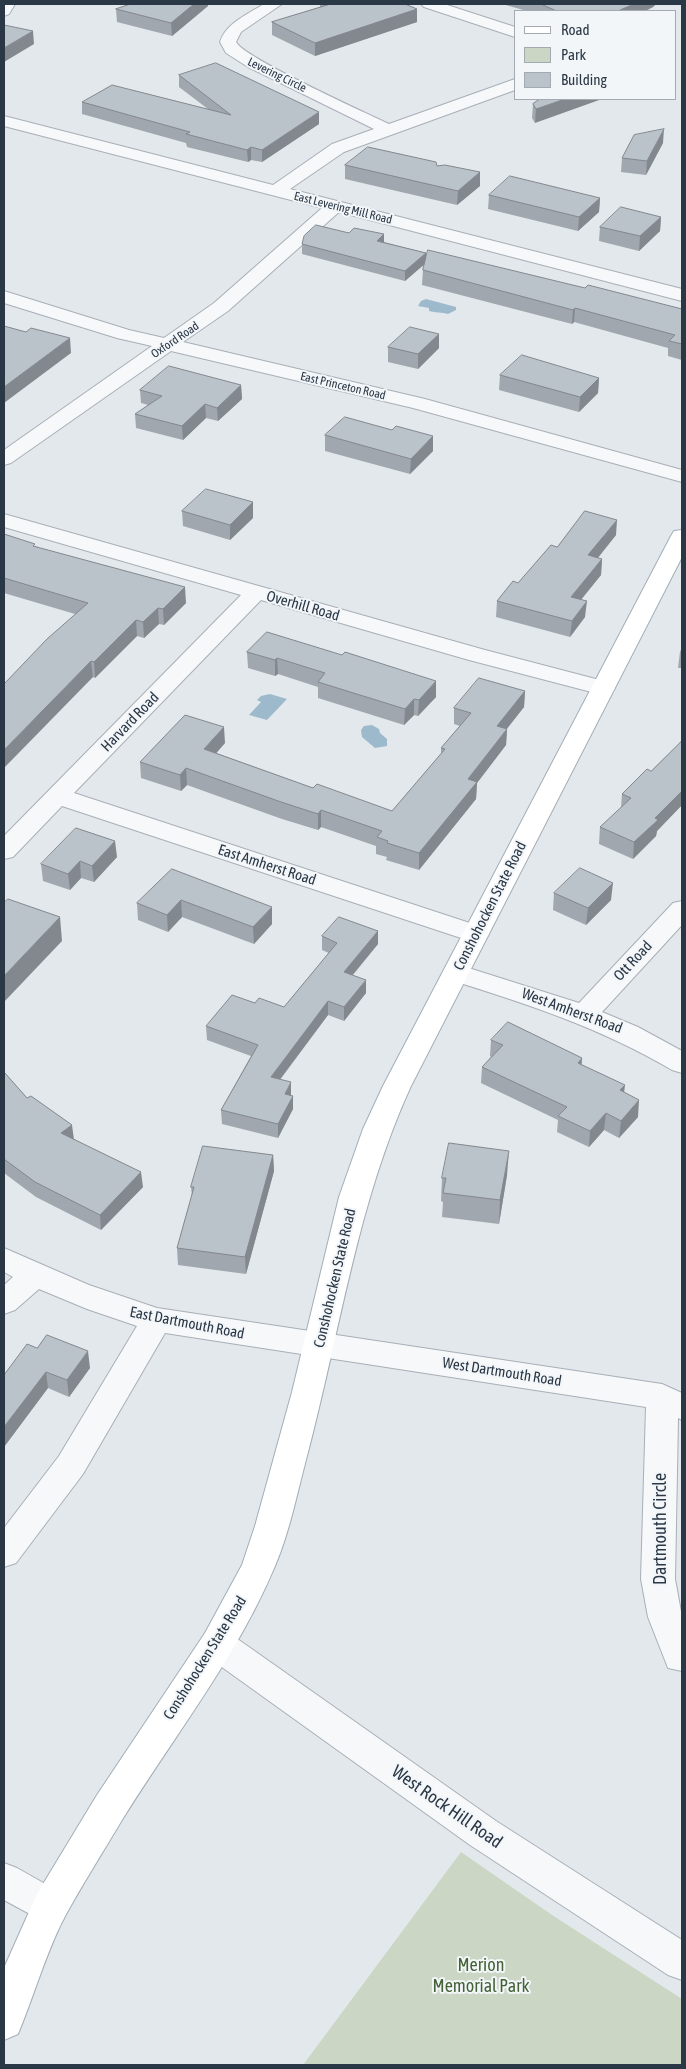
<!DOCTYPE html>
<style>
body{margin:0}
#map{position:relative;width:686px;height:2069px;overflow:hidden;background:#e3e8ec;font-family:"Asap Condensed",sans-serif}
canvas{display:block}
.frame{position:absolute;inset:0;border:5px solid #2a3745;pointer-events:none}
.legend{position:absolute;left:514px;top:10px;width:162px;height:90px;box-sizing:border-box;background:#f3f6f9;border:1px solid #a3aab1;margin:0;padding:6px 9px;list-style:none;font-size:15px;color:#2a3745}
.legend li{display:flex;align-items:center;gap:10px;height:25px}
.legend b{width:25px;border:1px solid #a3aab1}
</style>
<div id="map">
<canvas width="686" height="2069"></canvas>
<div class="frame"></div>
<ul class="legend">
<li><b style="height:6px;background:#fff"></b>Road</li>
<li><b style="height:14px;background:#cbd6c4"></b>Park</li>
<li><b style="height:14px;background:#bac2ca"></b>Building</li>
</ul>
</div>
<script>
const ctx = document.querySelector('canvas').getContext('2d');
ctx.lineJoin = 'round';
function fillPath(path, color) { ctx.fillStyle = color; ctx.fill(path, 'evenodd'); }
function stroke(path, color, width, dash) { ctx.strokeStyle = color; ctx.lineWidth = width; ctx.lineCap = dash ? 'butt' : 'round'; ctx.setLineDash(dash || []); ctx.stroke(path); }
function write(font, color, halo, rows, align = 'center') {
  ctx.font = font + ' "Asap Condensed",sans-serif'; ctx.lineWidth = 4; ctx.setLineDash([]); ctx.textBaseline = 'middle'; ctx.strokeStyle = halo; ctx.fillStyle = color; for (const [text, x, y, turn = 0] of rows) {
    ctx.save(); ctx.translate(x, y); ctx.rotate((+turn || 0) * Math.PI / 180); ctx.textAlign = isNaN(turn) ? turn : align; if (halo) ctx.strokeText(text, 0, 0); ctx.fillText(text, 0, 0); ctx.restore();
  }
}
fillPath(new Path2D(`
 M461,1852L552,1915L682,1999V2065H303Z`), '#cbd6c4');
fillPath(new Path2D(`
 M426,299L456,307V310L448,314C442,312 435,313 429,311V308L418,306L421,301Z
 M270,694L287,699L267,720L249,715L261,702L257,700L261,696Z
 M372,725L379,729L380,733L387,739V746L375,748L362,737L361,730L364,726Z`), '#9dbacd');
const minor = new Path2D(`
 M4,4H15L9,14L4,16Z
 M264,4H282L241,32L236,42C244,58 364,112 389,124L515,79V90L344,152L290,189L682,289V301L339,212L228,311L183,342L425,399L682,470V482L413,408L171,351L11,463L4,465V450L152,346L117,338L4,303V291L129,330L164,338L214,303L322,208L4,126V116L273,185L332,144L374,129L248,67L226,53L220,42C226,23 248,14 264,4Z
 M421,4H444L515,27V37L424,7Z
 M4,514L485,650L611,683L615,688L611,693L603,695L469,660L261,600L74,793L485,928L489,934L485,940L476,943L467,940L62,806L13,857L4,859V836L241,595L4,527Z
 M682,901V925L602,1012L638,1027L682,1051V1073L672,1070C601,1028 525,1003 447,979L443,973L447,967L456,964L579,1003L673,903Z
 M4,1248L89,1285L157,1308L662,1384L682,1393V1420L678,1418L675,1579L682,1617V1671L668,1668L648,1617L641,1579L646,1407L165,1333L83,1474L16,1563L4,1567V1528L59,1456L137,1326L87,1309L39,1289L15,1310L4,1314V1285L13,1277L4,1272Z
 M217,1629L229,1633L496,1821L682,1940V1980L668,1975L470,1845L205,1655L200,1644L205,1633Z
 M4,1863L17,1868L63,1894L69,1907L63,1920L50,1925L4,1900Z`);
const major = new Path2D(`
 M682,530V557L411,1086C357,1203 340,1332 307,1456C297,1493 290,1531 275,1566C237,1657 174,1736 122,1820C103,1852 82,1885 64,1918C45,1955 34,1996 18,2034L4,2040V1968L37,1894L97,1795L205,1633L242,1565L255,1526L292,1392L339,1197L363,1129L383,1086L671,536L674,531Z`);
stroke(minor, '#a8afb7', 2);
stroke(major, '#a2aeb8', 2);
fillPath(minor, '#f6f8fa');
fillPath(major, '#fff');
fillPath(new Path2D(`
 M320,4H405L417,22L315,56L272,35V22L320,7Z
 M502,4H656L653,7L645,11H527Z
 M208,6L172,36L117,22L116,9Z
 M179,75L319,124L262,162L251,160L248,162L187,147L186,143L82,114V102L208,109L179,87Z
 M540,99L535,123L532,118L533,104Z
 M663,143L646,175L621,172L622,158Z
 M345,165L437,166L480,186L457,205L345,179Z
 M489,195L600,198L599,212L578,231L488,209Z
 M661,217L660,231L639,251L599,241L600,227Z
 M384,242L426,253V257L585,288L682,309V360L668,356V348L574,322L572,324L422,285L423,270L424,264L405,281L302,254V244Z
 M439,334V348L418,369L388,362V347Z
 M500,375L599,378L598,393L579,412L499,390Z
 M241,385L242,399L218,421L206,418L183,440L136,428L135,414L148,405L141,403L140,390Z
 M325,435L433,451L410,474L325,451Z
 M182,511L253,518L230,540L183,526Z
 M4,534L35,546L186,603L164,625L159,624L144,638L137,636L95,678L93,677L75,614L4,593Z
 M616,535L598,558L602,559L601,575L581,600L585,617L570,637L496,617L497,601L518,583L557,547Z
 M267,632L436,697L418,716L414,715L404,725L318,698V687L278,674L275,676L248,668L247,652Z
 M682,647V668H678L680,652Z
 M525,691L524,707L507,729L506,745L477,783L476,799L419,870L386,860L387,857L376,854V846L321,827L318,830L282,819L187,785L181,791L141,778L140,762L225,743L216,753L313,788L392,811L441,754V748L460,726L454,724V708Z
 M682,741V805L657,831L656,836L633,859L599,844L600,827L621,808L622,794L651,771Z
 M117,857L94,882L81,878L70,890L43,881L41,864Z
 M172,869L272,924L254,944L182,917L168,932L138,920L137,903Z
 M554,893L611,900L586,925L553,910Z
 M378,931V944L353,975L366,993L344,1021L328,1015L280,1080L291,1095L293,1109L278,1138L222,1124L221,1110L251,1056L207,1040L206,1026L255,1003L284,1007L329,953L322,950V936Z
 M491,1040L582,1065L624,1092L638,1117L619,1138L604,1130L589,1147L557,1132L558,1120L481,1083L482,1067L491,1057L490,1056Z
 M4,1072L27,1098L74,1139L143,1187L101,1230L36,1197L4,1173Z
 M273,1155L274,1171L246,1274L178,1265L177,1248L192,1196L191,1187Z
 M507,1175L499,1224L442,1217L443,1202L441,1201L442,1178Z
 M37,1348L90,1368L69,1397L48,1388L4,1447V1375Z`), '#a0a7ae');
fillPath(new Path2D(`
 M194,4H208V6L172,36L171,23Z
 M634,4H656L653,7L645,11H618Z
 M417,9V22L315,56V43Z
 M33,31L34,44L4,62V48Z
 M565,99H602L535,123L536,109Z
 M319,112V124L262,162V150Z
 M664,129L663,143L646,175L647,161Z
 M251,147V160L248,162L247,150Z
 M480,172V186L457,205L458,191Z
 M600,198L599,212L578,231L579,217Z
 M661,217L660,231L639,251L640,236Z
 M384,234V244L377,241Z
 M426,253V263L405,281V271Z
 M575,308L574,322L572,324L573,310Z
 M439,334V348L418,369V354Z
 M70,338L71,353L4,403V387Z
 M599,378L598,393L579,412L580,397Z
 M241,385L242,399L218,421L217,408Z
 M205,404L206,418L183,440L182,426Z
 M433,436V451L410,474L411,459Z
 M253,502V518L230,540V525Z
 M617,520L616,535L587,571L588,555Z
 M602,559L601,575L570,613L571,597Z
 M185,587L186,603L164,625L163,609Z
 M587,601L585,617L570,637L572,621Z
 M158,608L159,624L144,638L143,622Z
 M136,620L137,636L95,678L94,662Z
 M277,658L278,674L275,676V660Z
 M91,661L93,677L4,768V750Z
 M436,681V697L418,716L419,700Z
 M525,691L524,707L496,742L497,726Z
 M414,699V715L404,725L405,709Z
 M224,727L225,743L205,766L204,749Z
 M507,729L506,745L477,783L476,799L419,870V853L468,779Z
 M186,768L187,785L181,791L180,775Z
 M682,791V805L657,831L656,836L633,859L634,842L655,818Z
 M321,810V827L318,830V814Z
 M115,841L117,857L94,882L92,866Z
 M80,861L81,878L70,890L68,874Z
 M613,883L611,900L586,925L588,908Z
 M181,900L182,917L168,932L167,915Z
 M272,907V924L254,944L253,927Z
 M60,917L62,941L4,1002V976Z
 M378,931V944L344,985V972Z
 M366,980V993L344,1021V1007Z
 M328,1001V1015L271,1091V1077Z
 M582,1058L581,1075L578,1063Z
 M291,1082V1096L285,1094Z
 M625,1085L623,1102L620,1090Z
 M293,1096V1109L278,1138V1124Z
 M639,1100L638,1117L619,1138L621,1121Z
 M606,1113L604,1130L589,1147L590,1131Z
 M72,1125L74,1140L61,1133Z
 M509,1151L507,1175L499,1224L500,1200Z
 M273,1155L274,1171L246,1274L245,1257Z
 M141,1172L143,1187L101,1230L100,1215Z
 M88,1351L90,1368L69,1397L67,1380Z
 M46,1372L48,1388L4,1447V1427Z`), '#82888d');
const building = new Path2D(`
 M131,4H194L171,23L116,9Z
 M331,4H405L417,9L315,43L272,22Z
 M541,4H634L618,11H557Z
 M4,25L33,31L4,48Z
 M216,63L319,112L262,150L251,147L247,150L186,134L190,132L82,102L112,85L231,115L179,75Z
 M540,99H565L536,109L533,104Z
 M664,129L647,161L622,158L634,135Z
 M368,147L436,162L437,166L445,165L480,172L458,191L345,165Z
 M510,176L600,198L579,217L489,195Z
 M621,207L661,217L640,236L600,227Z
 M316,225L349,233L354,228L384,234L377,241L426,253L405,271L302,244L304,236Z
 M428,250L585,288L588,285L682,309V344L669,341L675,335L575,308L573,310L423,270Z
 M4,326L26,332L31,328L70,338L4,387Z
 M410,327L439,334L418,354L388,347Z
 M522,355L599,378L580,397L500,375Z
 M169,366L241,385L217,408L205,404L182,426L135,414L162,396L140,390Z
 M345,417L392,430L396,426L433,436L411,459L325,435Z
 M206,489L253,502L230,525L182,511Z
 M585,511L617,520L588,555L602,559L571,597L587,601L572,621L497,601L513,581L518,583L551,545L557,547Z
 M4,534L35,544L33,546L185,587L163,609L158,608L143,622L136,620L94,662L91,661L4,750V684L47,639L88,603L4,578Z
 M267,632L342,655L345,652L436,681L419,700L414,699L405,709L318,682L325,673L277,658L275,660L247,652Z
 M479,678L525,691L497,726L507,729L468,779L477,782L419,853L387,843L388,841L377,837L382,831L321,810L318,814L281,802L186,768L180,775L140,762L185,715L224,727L204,749L313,788L317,784L392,811L445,749L441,748L471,713L454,708Z
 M682,741V791L655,818L658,820L634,842L600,827L631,798L622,794L647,769L651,771Z
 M76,828L115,841L92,866L80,861L68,874L41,864Z
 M580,868L613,883L588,908L554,893Z
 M172,869L272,907L253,927L181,900L167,915L137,903Z
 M8,899L60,917L4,976V903Z
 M339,917L378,931L344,972L366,980L344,1007L328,1001L271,1077L291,1082L285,1094L293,1096L278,1124L221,1110L258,1045L206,1026L232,995L255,1003L259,998L284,1007L337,943L322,936Z
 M508,1022L582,1058L578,1063L625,1085L620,1090L639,1100L621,1121L606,1113L590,1131L558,1116L567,1107L482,1067L503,1045L491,1040Z
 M4,1072L27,1098L31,1096L72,1125L61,1133L141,1172L100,1215L35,1182L4,1159Z
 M449,1143L509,1151L500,1200L443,1193L446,1178H442Z
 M203,1146L273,1155L245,1257L177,1248L194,1187H191Z
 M47,1335L88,1351L67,1380L46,1372L4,1427V1375L27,1344L37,1348Z`);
fillPath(building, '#bac2ca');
stroke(building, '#82888d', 1);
write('12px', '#2a3745', '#f3f6f9', [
 ["Levering Circle",277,75,26],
 ["East Levering Mill Road",343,208,14],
 ["Oxford Road",175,340,-34],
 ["East Princeton Road",343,386,13]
]);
write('15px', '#2a3745', '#f3f6f9', [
 ["Overhill Road",303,606,16],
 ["Harvard Road",130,722,-46],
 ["East Amherst Road",267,865,18],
 ["Conshohocken State Road",490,906,-63],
 ["Ott Road",633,961,-47],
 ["West Amherst Road",572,1011,20],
 ["Conshohocken State Road",335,1278,-77],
 ["East Dartmouth Road",187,1323,11],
 ["West Dartmouth Road",502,1372,9],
 ["Conshohocken State Road",205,1658,-58]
]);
write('18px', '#2a3745', '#f3f6f9', [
 ["Dartmouth Circle",660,1529,-90],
 ["West Rock Hill Road",447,1807,35]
]);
write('18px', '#446237', '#f3f6f9', [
 ["Merion",481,1965],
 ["Memorial Park",481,1986]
]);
</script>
